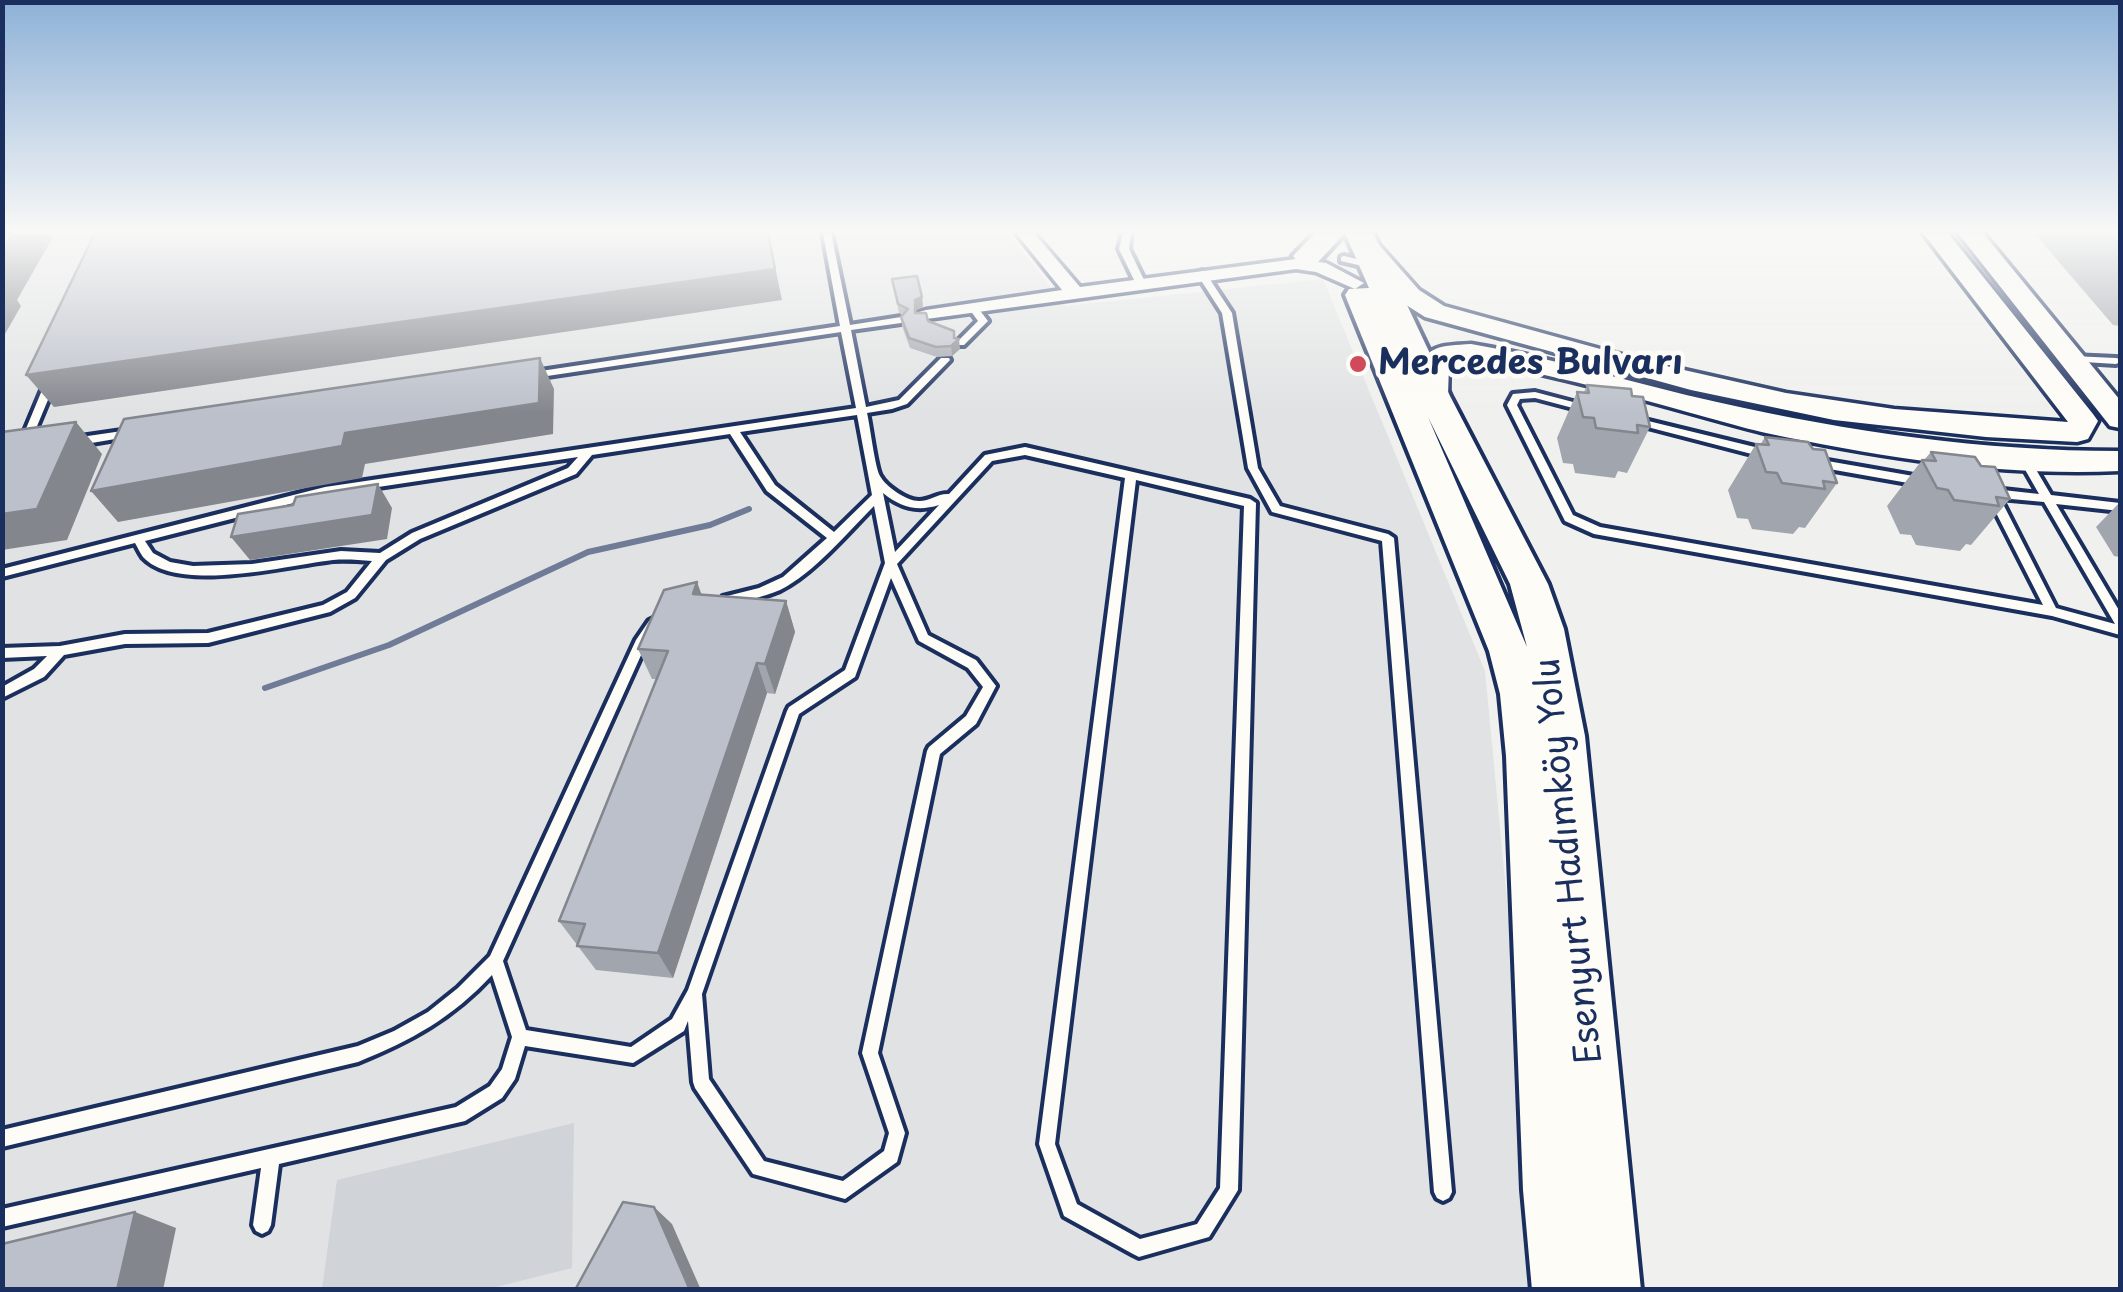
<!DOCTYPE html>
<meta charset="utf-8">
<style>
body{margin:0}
#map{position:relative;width:2123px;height:1292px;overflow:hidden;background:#f0f0ee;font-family:"Playpen Sans",sans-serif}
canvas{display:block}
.frame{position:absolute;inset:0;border:5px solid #1b2f5e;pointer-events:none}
</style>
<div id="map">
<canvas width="2123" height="1292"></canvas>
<div class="frame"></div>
</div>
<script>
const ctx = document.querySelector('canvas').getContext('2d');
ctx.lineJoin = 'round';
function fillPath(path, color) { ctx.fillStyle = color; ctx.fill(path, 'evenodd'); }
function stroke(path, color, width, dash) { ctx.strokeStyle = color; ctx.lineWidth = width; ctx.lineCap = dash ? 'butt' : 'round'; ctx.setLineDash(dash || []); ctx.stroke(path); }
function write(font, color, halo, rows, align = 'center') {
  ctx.font = font + ' "Playpen Sans",sans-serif'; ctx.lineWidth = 9; ctx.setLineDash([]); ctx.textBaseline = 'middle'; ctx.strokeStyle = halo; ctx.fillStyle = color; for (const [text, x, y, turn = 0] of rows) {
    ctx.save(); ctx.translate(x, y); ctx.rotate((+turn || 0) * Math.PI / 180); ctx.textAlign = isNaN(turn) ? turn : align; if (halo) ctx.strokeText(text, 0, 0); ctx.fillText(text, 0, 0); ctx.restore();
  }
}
fillPath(new Path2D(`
 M3,233H1008L1066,306L1323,279L1485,671L1544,1289L3,1290Z`), '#e0e2e3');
fillPath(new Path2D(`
 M574,1123L572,1268L488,1289H322L337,1180Z`), '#d0d3d8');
stroke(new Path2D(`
 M265,688L389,645L588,552L710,525L749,509`), '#6f7b97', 6);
const service = new Path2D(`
 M823,233H831L850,325L901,317L906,320L901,323L851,330L866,407L899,400L941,358H949L950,360L907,404L892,409L867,413C870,425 875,468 880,476C886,487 907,501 919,501C931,501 938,493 949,494L985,455L1025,447L1250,499L1256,503L1238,1190L1209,1237L1139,1257L1133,1254L1064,1216L1039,1144L1125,478L1025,455L992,461L897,564L928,635L976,660L996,686L976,724L940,754L878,1053L905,1133L897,1162L845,1199L753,1174L695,1088L693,1082L688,1021L684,1031L633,1063L525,1046L515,1079L502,1098L465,1121L279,1164L271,1225L268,1231L262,1234L256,1231L253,1225L261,1168L2,1227V1209L456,1107L490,1086L502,1069L512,1037L492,975C452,1018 412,1040 358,1062L2,1147V1130L358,1046L394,1031L428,1012L458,988L490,956L636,640L649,621L653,619L659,624L647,642L503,961L526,1030L631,1047L672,1019L688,990L787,711L789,707L845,670L885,563L874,506C848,532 813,574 780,590C763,597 745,601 727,605L723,603L721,600L723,597L759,588L783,577L827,538L767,491L730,434L592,455L576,474L420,539L386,560L355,598L330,612L208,643L125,644L64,655L44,677L2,698V687L34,669L47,656L2,658V648L60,646L125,634L208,633L323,605L347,592L372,561C359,560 346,559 333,560C289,565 177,594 143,557C140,553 138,548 135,543L2,577V569L325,487L856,408L841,332L534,378L529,375L534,372L840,326ZM857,415L872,495L834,532L775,485L740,432ZM578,457L568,468L412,533L380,553L341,551L252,564L193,566L170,562L153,553L145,541L325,495ZM1136,480L1244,506L1220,1188L1197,1224L1140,1239L1077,1204L1055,1144ZM883,493C900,507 917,512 939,505L895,552ZM891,578L919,641L968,668L983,687L966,716L929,747L927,751L862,1053L889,1133L884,1151L843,1181L764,1161L709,1079L702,994L799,714L855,677Z
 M1123,233H1131L1129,249L1146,284L1144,286H1138L1136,284L1119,249Z
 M1344,256L1374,263L1376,265L1371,268L1341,261V257Z
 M1202,271L1205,272L1232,313L1258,468L1280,506L1388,534L1394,538L1452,1192L1449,1198L1443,1201L1437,1198L1434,1192L1382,541L1272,512L1248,468L1222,313L1197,274Z
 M975,307L978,308L988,321L964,345H958V341L978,321L970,310Z
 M2072,356L2116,358L2120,359V362L2116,364L2068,361V357Z
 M50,380L55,383L30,443L29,446H21L20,443L45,383Z
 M1535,392L1592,407L1593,409L1588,412L1535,398L1520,399L1517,405L1573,515L1600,527L2043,605L1988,497L1990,490L1994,489L2039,494L2019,459L2020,456H2028L2051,495L2120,503V511L2056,504L2120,612V635L2052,616L1594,534L1565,521L1507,405L1513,394ZM2000,498L2044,502L2115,624L2056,608Z
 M1636,418L1767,450L1772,454L1767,458L1632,423L1631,421Z
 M129,430L133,432V436L74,446L69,442L74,438Z
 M1816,459L1925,478L1931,482L1925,486L1812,466L1811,463L1812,460Z`);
const minor = new Path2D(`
 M1016,233H1034L1080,287L1296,259L1326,263L1364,283L1355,289L1316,272L1296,269L919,320V312L926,310L1062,290Z`);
const secondary = new Path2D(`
 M1923,233H1948L2093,414L2098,421L2088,439L2077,442L1986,437L1834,420L1691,390L1425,317L1400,301L1350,242L1363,234L1372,237L1419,290L1444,306L1644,361L1786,393L1894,409L2068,422Z
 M1958,233H1983L2120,400V428L2110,426Z
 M1471,344C1555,358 1635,384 1717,402C1850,432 1983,451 2119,451L2120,471C2003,477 1881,457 1766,433C1709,420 1489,350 1449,365L1448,396L1444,403H1424C1419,394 1420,389 1420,379C1422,344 1441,346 1471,344Z`);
const primary = new Path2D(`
 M1315,233H1373L1450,396L1548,584L1564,629L1585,736L1641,1290H1532L1523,1190L1506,756L1500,694L1489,651L1345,295L1349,289L1369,288L1345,233L1318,262H1298L1293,256ZM1428,417L1510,584L1527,647Z`);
stroke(service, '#1b2f5e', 8);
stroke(minor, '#1b2f5e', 7);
stroke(secondary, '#1b2f5e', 7);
stroke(primary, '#1b2f5e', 8);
fillPath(service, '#fdfcf7');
fillPath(minor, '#fdfcf7');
fillPath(secondary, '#fdfcf7');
fillPath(primary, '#fdfcf7');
fillPath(new Path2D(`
 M2034,233H2120V326L2113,325Z
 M892,279L922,297L923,307L916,310V313L954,338L960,349L952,356L937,357L910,348L902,326L901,317L902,315L899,313Z
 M1587,385L1632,396L1650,427L1627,473L1618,471L1615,478L1575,473L1573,464L1563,463L1557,438L1577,392H1584Z
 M1765,437L1837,483L1805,528L1799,527L1793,534L1752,529L1748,519L1737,518L1728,490L1756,444L1760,445Z
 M1931,452L1981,466L2010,499L1971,545L1966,544L1960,551L1916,545L1911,535L1900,534L1887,506L1922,460H1924Z
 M2120,502V557L2114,556L2096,527Z
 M701,594L786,601L795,632L775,694L767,693L673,978L596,970L559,921L657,679H652L638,649Z`), '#a1a5ae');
fillPath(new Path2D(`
 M14,233H49L53,237L17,300L21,306L5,334H2V251Z
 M768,233L782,300L54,407L26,375Z
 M922,297L923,307L916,310L917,323L915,300Z
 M959,339L960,349L952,356L951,346Z
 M540,358L554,389L553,434L365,464L362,478L118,522L91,491L345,433Z
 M76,422L102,454L67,540L2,550V514Z
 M378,484L392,508L387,539L250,560L231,537Z
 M697,582L708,612L693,594Z
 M786,601L795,632L775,694L765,664Z
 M757,663L767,693L673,978L658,953Z
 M654,1207L672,1224L701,1290H690Z
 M135,1212L176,1228L163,1290H117Z`), '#83868d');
const building = new Path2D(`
 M2,233H14L2,251Z
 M95,233H768L775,269L26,375Z
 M2107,233H2120V247L2110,236Z
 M917,276L922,297L915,300V313H926L928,321L954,331V338L959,339L951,346L936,347L909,338L901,317L908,309L898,304L892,279Z
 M540,358L539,403L345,433L342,446L91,491L124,419Z
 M1587,385L1631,389L1632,396L1643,397L1650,427L1637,425L1638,433L1596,428L1594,418L1583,417L1577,392L1589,393Z
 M76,422L37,509L2,514V432Z
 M1765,437L1808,442L1813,449L1825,450L1837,483L1823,481L1825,489L1782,483L1777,473L1766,472L1756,444L1769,445Z
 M1931,452L1975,457L1981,466L1995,467L2010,499L1996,497L1999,506L1954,500L1948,490L1937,488L1922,460L1936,461Z
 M378,484L372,515L231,537L238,514L293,505L296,497Z
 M697,582L693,594L786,601L765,664L757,663L658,953L577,946L585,924L559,921L668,651L638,649L664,590Z
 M623,1202L654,1207L690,1290H575Z
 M135,1212L117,1290H2V1244Z`);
fillPath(building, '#bbc0ca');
stroke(building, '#83868d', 2.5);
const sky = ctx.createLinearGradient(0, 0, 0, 413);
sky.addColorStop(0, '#8eb1d7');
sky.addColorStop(0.56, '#f8f8f7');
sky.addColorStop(1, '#f8f8f700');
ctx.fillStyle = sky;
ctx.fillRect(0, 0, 2123, 413);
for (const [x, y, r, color] of [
 [1358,364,10,"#d1495b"]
]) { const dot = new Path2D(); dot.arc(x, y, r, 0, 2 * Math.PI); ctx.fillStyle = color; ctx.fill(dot); stroke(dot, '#fdfcf7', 4); }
write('bold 35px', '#1b2f5e', '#fdfcf7', [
 ["Mercedes Bulvarı",1378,364]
], 'left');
write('35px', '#1b2f5e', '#fdfcf7', [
 ["Esenyurt Hadımköy Yolu",1570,861,-96]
]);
</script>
